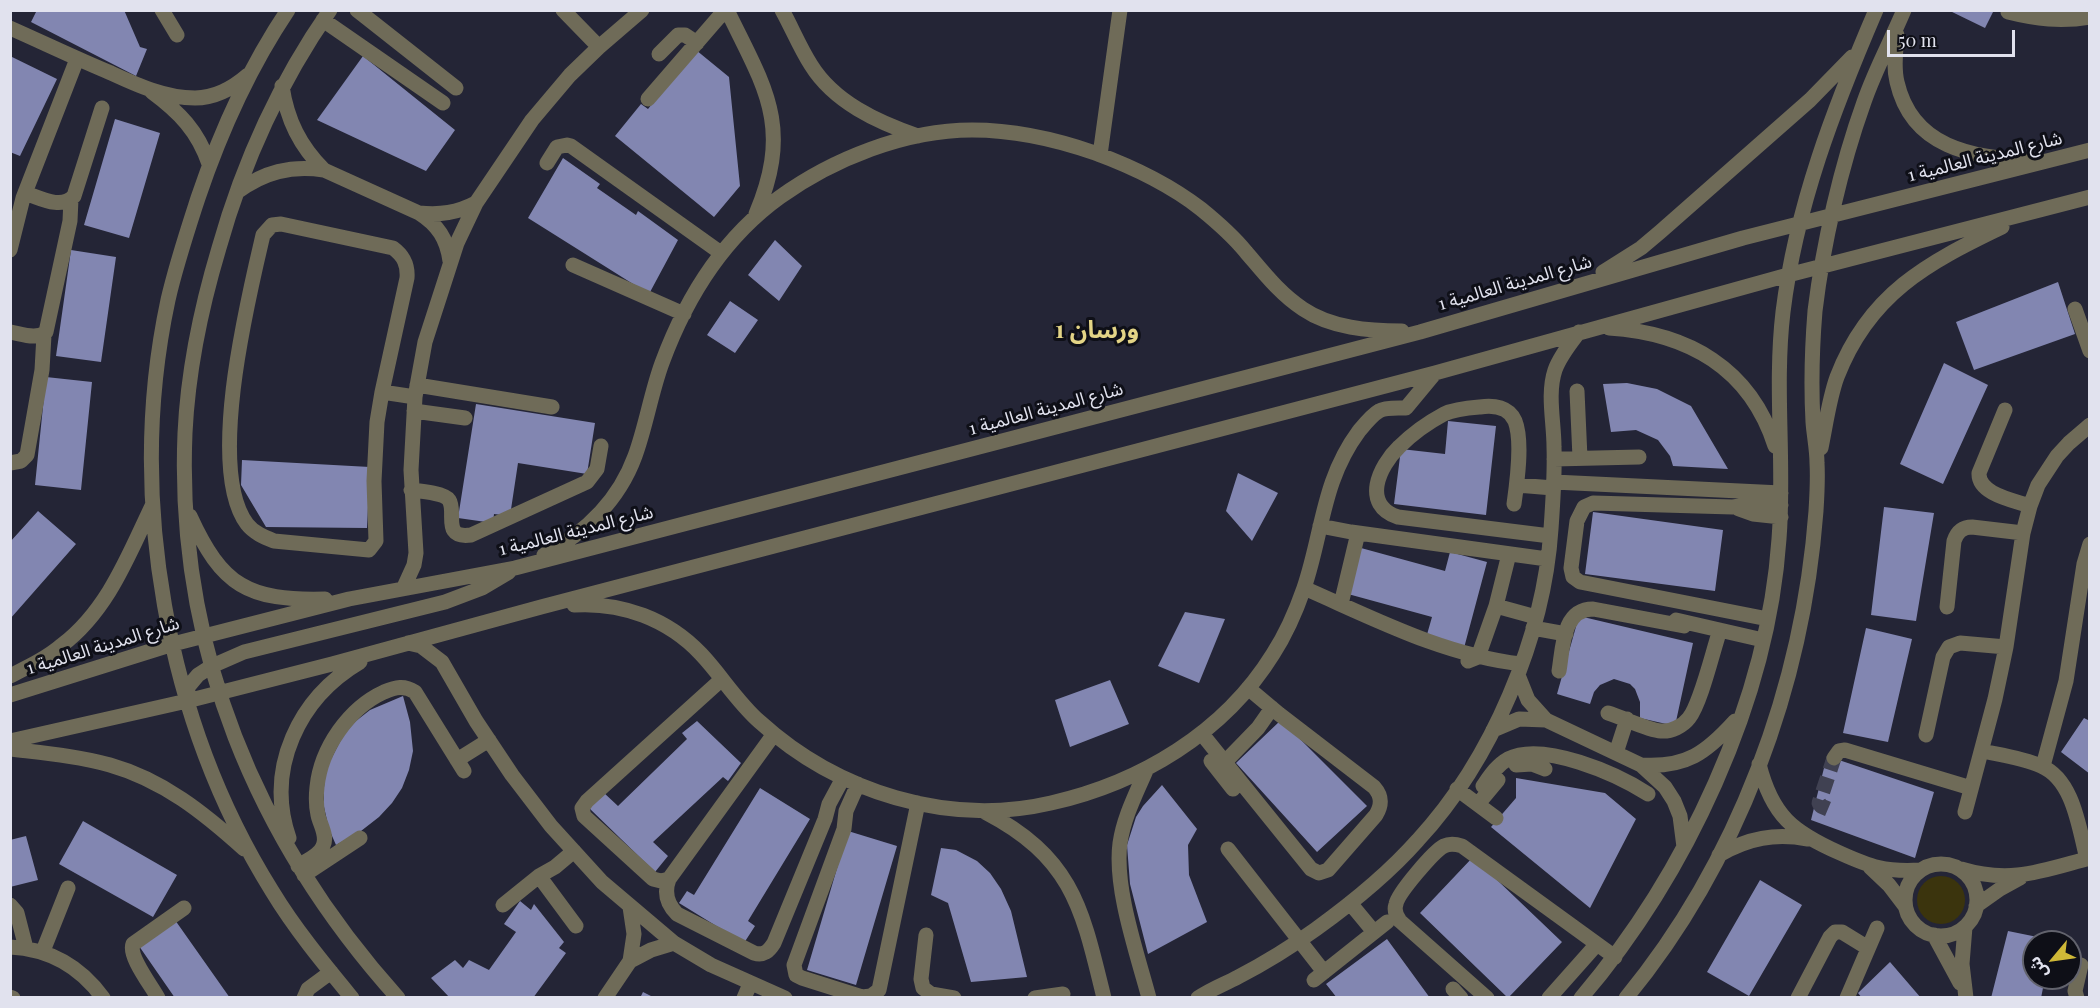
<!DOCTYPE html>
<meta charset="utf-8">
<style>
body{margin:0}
#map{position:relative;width:2100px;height:1008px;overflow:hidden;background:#242536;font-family:"Playfair Display","Noto Sans Arabic",serif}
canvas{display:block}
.frame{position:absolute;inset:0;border:12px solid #e1e2ee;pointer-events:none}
.north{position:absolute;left:2022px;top:930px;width:60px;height:60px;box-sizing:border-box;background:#0e0f17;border:2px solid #62636d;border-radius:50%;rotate:241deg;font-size:16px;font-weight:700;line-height:24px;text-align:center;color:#e1e2ee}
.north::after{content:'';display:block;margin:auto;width:21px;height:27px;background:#cfb837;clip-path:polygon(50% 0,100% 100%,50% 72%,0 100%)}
.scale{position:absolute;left:1887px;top:30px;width:128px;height:27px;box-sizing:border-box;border:3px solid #e1e2ee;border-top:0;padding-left:8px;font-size:18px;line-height:21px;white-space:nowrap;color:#e1e2ee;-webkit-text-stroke:4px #0e0f17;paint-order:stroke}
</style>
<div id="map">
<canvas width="2100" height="1008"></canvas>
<div class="frame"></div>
<div class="north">ش</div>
<div class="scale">50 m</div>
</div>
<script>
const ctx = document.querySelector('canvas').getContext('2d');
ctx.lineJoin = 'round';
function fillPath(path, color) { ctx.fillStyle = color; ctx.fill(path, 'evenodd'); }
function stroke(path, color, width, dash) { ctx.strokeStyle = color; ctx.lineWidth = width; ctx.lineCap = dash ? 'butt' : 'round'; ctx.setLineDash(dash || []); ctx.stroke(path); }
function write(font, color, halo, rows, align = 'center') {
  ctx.font = font + ' "Playfair Display","Noto Sans Arabic",serif'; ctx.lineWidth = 6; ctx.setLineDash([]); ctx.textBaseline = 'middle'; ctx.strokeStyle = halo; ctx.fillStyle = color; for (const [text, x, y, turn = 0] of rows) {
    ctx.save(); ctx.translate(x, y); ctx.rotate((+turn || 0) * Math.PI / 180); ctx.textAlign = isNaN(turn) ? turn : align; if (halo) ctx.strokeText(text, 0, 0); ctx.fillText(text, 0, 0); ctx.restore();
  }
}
fillPath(new Path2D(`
 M1917 900a24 24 0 1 1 48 0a24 24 0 1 1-48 0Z`), '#3b340d');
fillPath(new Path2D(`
 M37,10H124L140,47L147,49L136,76L31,22Z
 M1948,10H1994L1985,28Z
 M696,50L729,77L740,186L714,217L615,136L641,104L648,109Z
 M10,56L57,79L20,156L10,152Z
 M363,56L455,130L426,171L317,120Z
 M115,119L160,133L129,238L84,225Z
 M563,158L600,184L597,188L636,215L638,211L678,240L649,294L528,218Z
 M775,240L802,266L779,301L748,275Z
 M71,250L116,257L101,362L56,356Z
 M2058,282L2075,334L1974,370L1956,322Z
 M730,301L758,320L735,353L707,335Z
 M1944,363L1988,385L1943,484L1900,464Z
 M46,377L92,382L81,490L35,485Z
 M1627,383L1657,389L1691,406L1728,469L1673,466L1670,456L1658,440L1636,430L1611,432L1603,384Z
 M476,404L595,423L587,474L518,463L510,516L494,514L493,523L458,518Z
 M1448,421L1496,426L1486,515L1394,504L1401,449L1445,454Z
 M242,460L370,467L367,528L266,527L241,485Z
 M1238,473L1278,493L1252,541L1226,511Z
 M1884,507L1934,513L1916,621L1871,615Z
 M38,511L76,544L10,619V542Z
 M1593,512L1723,530L1715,591L1585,574Z
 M1361,548L1445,571L1450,552L1487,562L1464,648L1426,638L1432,617L1348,594Z
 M1185,612L1225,619L1199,683L1158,666Z
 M1579,616L1693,643L1675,726L1640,718V702L1635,689L1630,684L1614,679L1600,685L1594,692L1590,704L1557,694Z
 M1866,628L1912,639L1888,742L1843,733Z
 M1110,680L1129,724L1070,747L1055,700Z
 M403,696L410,722L413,751L409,770L402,788L392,803L379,817L361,831L336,845L329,829L324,807V787L326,769L344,734L356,721L370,710Z
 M2084,718L2090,721V774L2061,752Z
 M1281,720L1367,806L1317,852L1236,763Z
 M697,721L741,763L728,781L723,777L653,842L668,856L655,872L587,806L603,792L618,806L687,739L682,733Z
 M1827,756L1934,792L1915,858L1811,820Z
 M1516,778L1605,793L1636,819L1590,908L1491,827L1516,798Z
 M1162,785L1197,829L1188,845L1189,875L1207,922L1148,954L1130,884L1127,845L1136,817L1143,806Z
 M760,788L810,819L748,921L755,926L744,943L679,903L687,891L694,895Z
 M83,821L177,875L153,917L59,864Z
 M848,831L897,846L856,985L807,970Z
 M26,836L38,880L10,887V840Z
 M941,848L956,850L977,861L990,873L1001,889L1011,911L1027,977L971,982L948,903L931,895Z
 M1473,857L1562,942L1508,998L1420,913Z
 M1760,880L1802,905L1749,996L1707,972Z
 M520,901L531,910L534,904L564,942L559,948L566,953L533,998H450L431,978L455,960L463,968L469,960L489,970L516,932L504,924Z
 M175,920L230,998H175L139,946Z
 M2008,931L2057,941L2034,942V978H2045L2041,998H1991Z
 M1387,939L1430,998H1337L1326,984Z
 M1890,962L1921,998H1862L1858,993Z
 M643,992L655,998H640Z`), '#8286b1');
stroke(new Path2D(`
 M1828,809L1821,806L1819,803L1834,758`), '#404152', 15, [15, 8]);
stroke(new Path2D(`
 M162,10L177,35
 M288,10C249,68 220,133 198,198C187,232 176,265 168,300C126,496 166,721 272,891C295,929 324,964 352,998
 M330,10C279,83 243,163 219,248C201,308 188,370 185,433C176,647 256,840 398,998
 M357,10L456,88
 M563,10L599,47
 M727,10C765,88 793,126 756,214
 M782,10C792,28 800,48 811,65C834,102 877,122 918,136
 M2008,12C2036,19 2061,22 2090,17
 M323,20L443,103
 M10,28C44,43 77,59 111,73C137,85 165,98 195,98C215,98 233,88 248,75
 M1897,35C1896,50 1893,66 1897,82C1912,148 1972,157 2029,161
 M659,54L678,35H685L697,43
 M282,86C287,120 300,146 324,170
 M152,92C179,112 198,131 209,164
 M648,99L725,10
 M1100,155L1120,10
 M547,163L557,147L567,145L571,146L721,253
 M237,192C264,172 291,165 324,170L419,213C438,225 447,239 450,261
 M25,193C40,198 62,210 74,196L102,108
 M419,213C440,215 457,213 476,203
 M281,224L393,248C404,256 408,265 407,278L382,392L377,422L374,481L376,541L369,550L274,541C264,537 254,533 247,524C206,469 248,299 263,235L272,225Z
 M10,250L23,198L77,59
 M573,265L684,314
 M1603,272L1641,248L1660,232L1810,100L1852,57
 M2075,309L2090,351
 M1609,328C1688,333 1750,368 1775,446
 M10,332C22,334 37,340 46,332L70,221L71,199
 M417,385L552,407
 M1577,391L1580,458
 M382,392L415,397
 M2005,410L1979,473C1978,494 2013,500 2030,506
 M414,411L465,418
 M1821,448C1826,424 1829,399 1837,377C1869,294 1927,263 2002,227
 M1554,459L1639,457
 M10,463L21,461L27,455L42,370L44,335
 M1554,482L1781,493
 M1517,485L1553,488
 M411,490C420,491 444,493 449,500C457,512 441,539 471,535L587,482L597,469L601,446
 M1514,504C1517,483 1523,441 1515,421C1509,407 1494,405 1480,407C1468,408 1455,409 1444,414C1429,422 1411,435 1399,447C1379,466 1361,505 1398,517L1550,536
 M1739,509L1753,514L1781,517
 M190,516C222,586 248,601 325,599
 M1320,526L1351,532L1547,559
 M544,555C585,533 619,500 635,456C646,426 651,393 662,363C686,298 723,238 780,197C833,159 905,130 972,130C1014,130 1055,139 1095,153C1133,167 1169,184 1201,209C1217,222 1233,236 1246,252C1264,273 1280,294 1303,309C1331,328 1369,331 1402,331
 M404,587L414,565L416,553L411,470L415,397L425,342L457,243L476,203L532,120L570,75L599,47L642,10
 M1304,588C1375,619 1443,655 1521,664
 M1341,604L1358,533
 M574,605C622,602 668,619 701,654C721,675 737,702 760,722C837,792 948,827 1051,803C1140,783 1224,733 1273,654C1286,634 1296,611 1304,588C1323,532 1322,481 1359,431C1364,425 1372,415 1379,411C1385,407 1399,408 1406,408L1435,373
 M1496,606L1536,617
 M1947,607L1954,541C1957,532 1962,527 1972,527L2023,533
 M1768,619L1580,582L1573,577L1571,568L1577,521L1584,507L1593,503L1733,507L1753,504L1781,505
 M1676,620L1763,640
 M1533,628L1566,634
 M408,643L421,646L442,662L476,721L512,775L551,826L602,882L674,943L711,965L785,998
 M1468,661L1478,657L1496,606L1509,554
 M1559,671C1563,648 1562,609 1593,609L1684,626
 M1518,675L1528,700L1546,720
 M10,676C28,667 47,658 62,645C108,610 128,556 152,506
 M10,695L173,644L349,599L515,568L1420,332L1743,238L2090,150
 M187,701L188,687L198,675L212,666L244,652L445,602L482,588L509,572
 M1608,713C1622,717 1647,730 1661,731C1671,732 1683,726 1689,718C1701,703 1713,650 1720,630
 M1493,730L1519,719L1546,720L1641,765L1665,787L1674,801L1680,816L1684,847
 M774,734L669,879C664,892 667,904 677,914L754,953C764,956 769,951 774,943L825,819L829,804L843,778
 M1202,734L1311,869L1319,873L1328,870L1376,815C1382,805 1382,796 1374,787L1279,714L1248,688
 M1926,735L1943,657L1949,647L1960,643L2006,647
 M10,741L187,701L332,664L541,607L1435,373L1788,275L2090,197
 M10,749C43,753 78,756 110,765C163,780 204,813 244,849
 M1982,751C2001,755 2023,758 2041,766C2074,780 2079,829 2087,859
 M1616,753L1627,719
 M1834,758L1839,751L1845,750L1971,788
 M457,760L489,740
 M1211,761L1233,789
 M1225,762L1258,728L1272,708
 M1759,764C1772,816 1793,832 1840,853C1871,867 1885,872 1920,870
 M1516,765L1532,764L1545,769
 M1641,765C1686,768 1706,753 1735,721
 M2043,766L2066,681L2084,564L2090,544
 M1147,768C1137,792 1124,816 1120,843C1114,888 1137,953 1149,998
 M858,784L846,811L844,829L794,965L796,975L802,978L862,997L871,996L879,990L918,803
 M1483,786C1490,776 1497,765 1508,759C1543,741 1617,774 1648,794
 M1457,789L1496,818
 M1478,804L1498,780
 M985,812C1073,858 1082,908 1104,998
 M1965,812L1995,699L2006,647L2023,533L2030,506L2038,485L2057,456L2069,443L2090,425
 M289,838C265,768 299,698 360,662
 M1228,849L1324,972
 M1719,855C1748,838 1775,833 1808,839
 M1905 900a36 36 0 1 1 72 0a36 36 0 1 1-72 0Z
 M298,866C306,861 320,855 323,846C328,836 320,825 318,815C316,806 316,796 317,787C321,748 349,708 384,692C396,687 404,685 415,692L464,771
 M1870,867L1889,885L1905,906
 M1961,869C2011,884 2041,871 2090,858
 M304,875L360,838
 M539,876L576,926
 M669,879L661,881L653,879L584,816L582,808L587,801L722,679
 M1350,903L1374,932
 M10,905L17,913L26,948
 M503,905L539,876L555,867L574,851
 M1976,906L2000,889L2020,878
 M1965,927L1962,964L1966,998
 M926,935L921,979L923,988L931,994L954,998
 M1934,935L1960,983
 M10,947C50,949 80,966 103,998
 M43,951L68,888
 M630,961L651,950L674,943
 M1314,980L1387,922
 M1453,989L1461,998
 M10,997L13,998
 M158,998C151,985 128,956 133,944L184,908
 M304,998L308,989L331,972
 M605,998L630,961L634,934L630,907
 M744,998L750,984
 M1035,998L1063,994
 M1198,998C1211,989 1225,984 1238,977C1265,963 1291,947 1316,929C1352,903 1388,874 1418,840C1492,760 1544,637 1551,529C1553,501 1555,474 1554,447C1554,422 1547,394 1555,370C1560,356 1570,344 1579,332
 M1487,998L1400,921C1396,916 1394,910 1396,904C1398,893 1434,851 1444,846C1450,843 1456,844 1462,846L1615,957
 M1549,998L1597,944
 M1581,998C1686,875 1768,701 1779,539C1785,463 1774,388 1783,312C1796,206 1834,108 1876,10
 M1626,998C1738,862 1803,685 1816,511C1817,495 1818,479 1817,463C1817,449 1814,436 1813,422C1811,385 1812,348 1815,311C1823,244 1841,166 1864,102C1875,70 1891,41 1904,10
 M1798,998L1830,937L1835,932H1842L1868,948
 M1847,998L1877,928
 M2077,998L2075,991L2081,965`), '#6f6b58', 15);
write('18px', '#e1e2ee', '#0e0f17', [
 ["شارع المدينة العالمية 1",1985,157,-14],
 ["شارع المدينة العالمية 1",1515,283,-16],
 ["شارع المدينة العالمية 1",1046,409,-15],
 ["شارع المدينة العالمية 1",576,531,-14],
 ["شارع المدينة العالمية 1",103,646,-17]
]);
write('bold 24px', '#e3d486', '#0e0f17', [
 ["ورسان 1",1097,331]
]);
</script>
